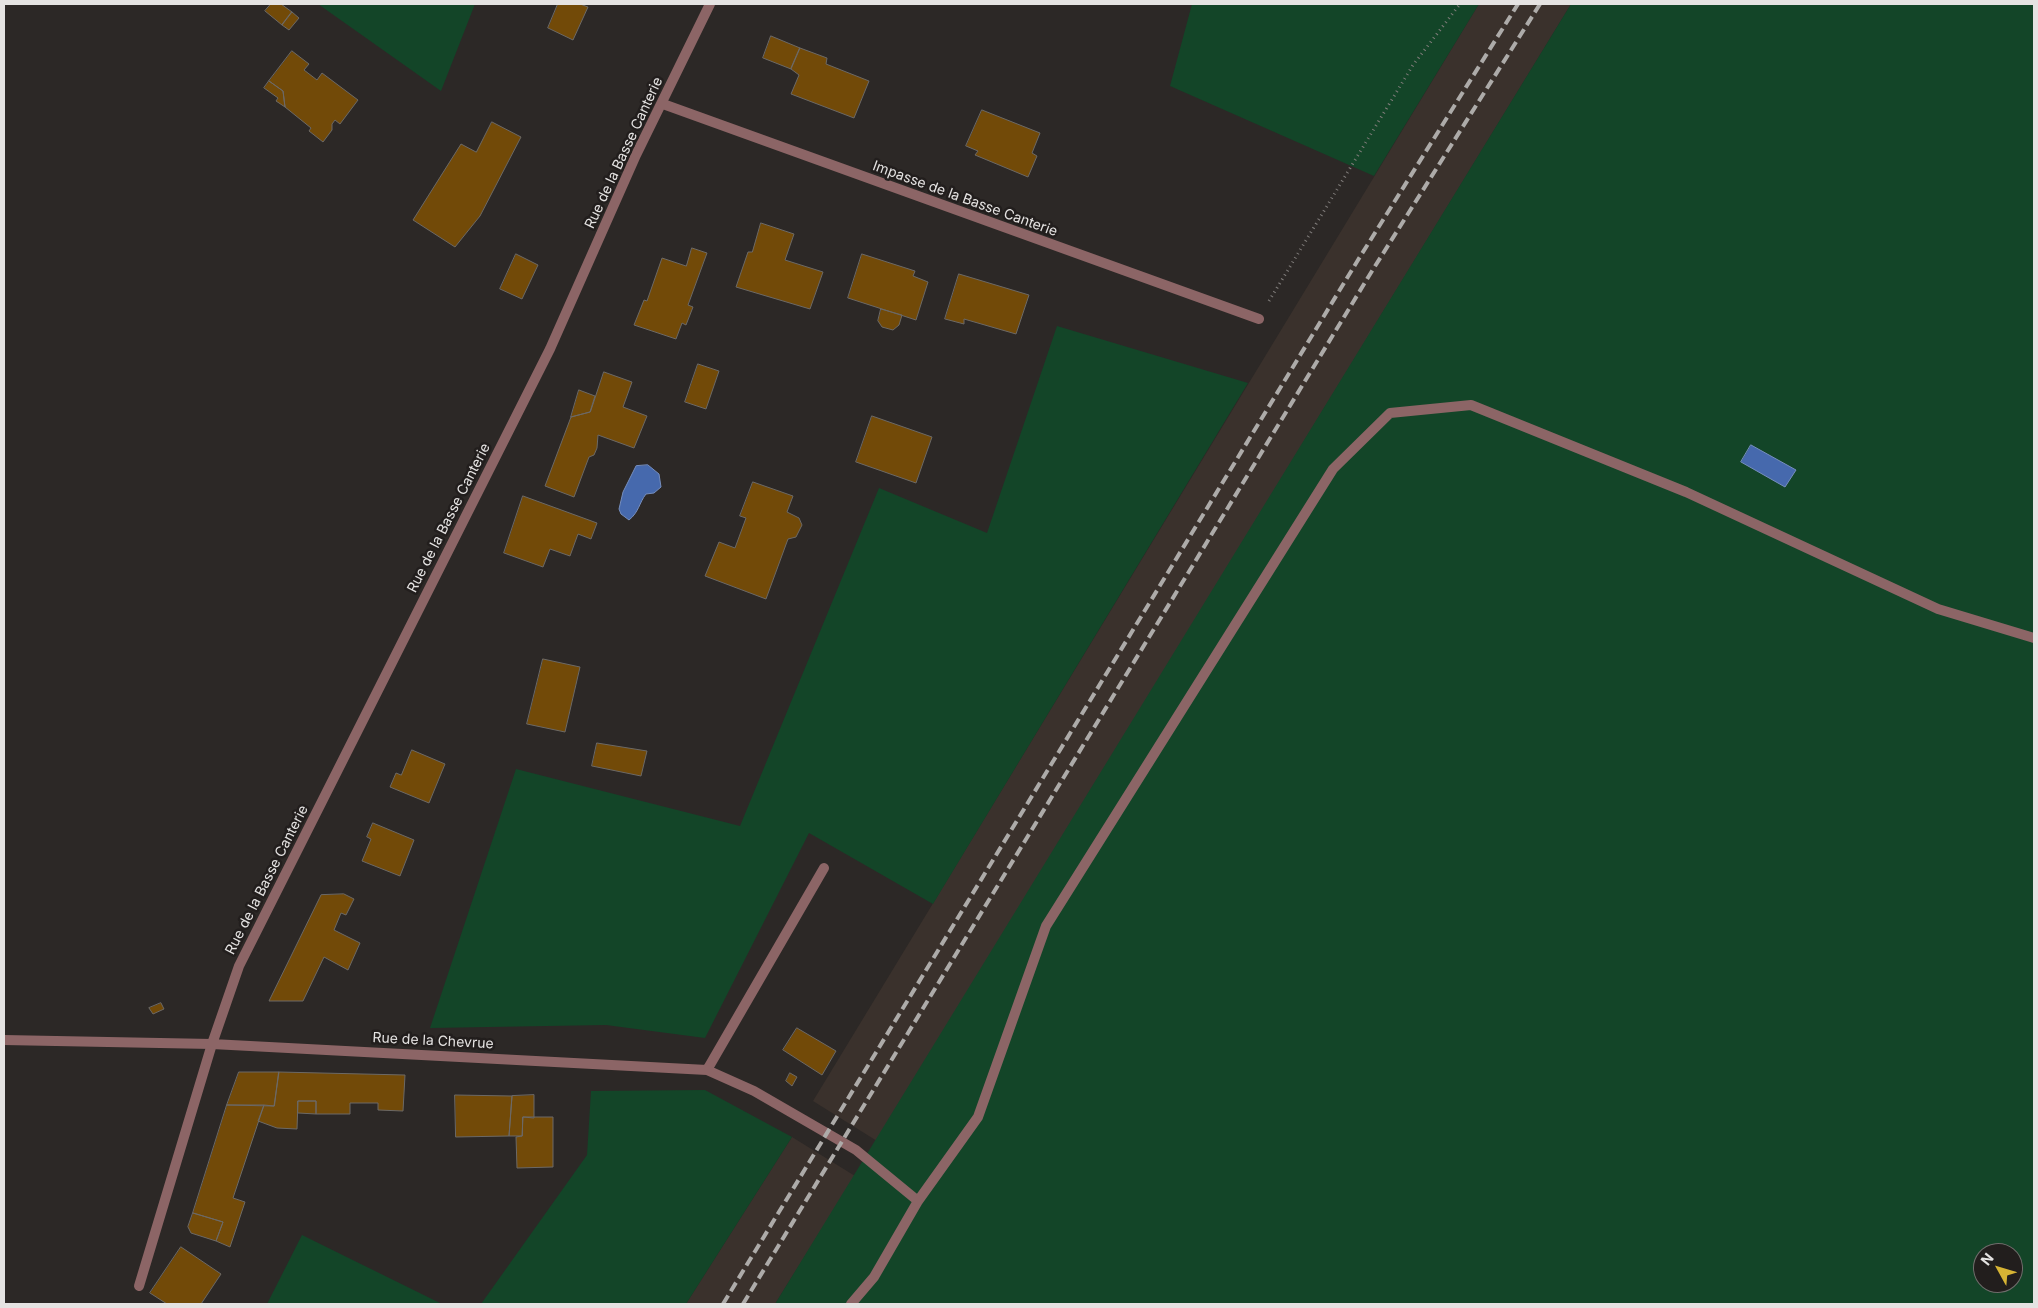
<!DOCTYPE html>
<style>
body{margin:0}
#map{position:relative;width:2038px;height:1308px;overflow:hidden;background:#2c2826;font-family:Inter,sans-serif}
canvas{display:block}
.frame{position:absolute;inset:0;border:5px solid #e5e3e2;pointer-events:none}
.north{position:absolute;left:1973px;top:1243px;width:50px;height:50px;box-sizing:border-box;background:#221e1d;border:1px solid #706d6c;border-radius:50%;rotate:309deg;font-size:14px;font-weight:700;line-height:20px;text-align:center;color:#e5e3e2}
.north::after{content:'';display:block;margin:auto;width:18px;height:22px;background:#d7b434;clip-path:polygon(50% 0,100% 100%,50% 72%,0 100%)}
</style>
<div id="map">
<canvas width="2038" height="1308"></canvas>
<div class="frame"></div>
<div class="north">N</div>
</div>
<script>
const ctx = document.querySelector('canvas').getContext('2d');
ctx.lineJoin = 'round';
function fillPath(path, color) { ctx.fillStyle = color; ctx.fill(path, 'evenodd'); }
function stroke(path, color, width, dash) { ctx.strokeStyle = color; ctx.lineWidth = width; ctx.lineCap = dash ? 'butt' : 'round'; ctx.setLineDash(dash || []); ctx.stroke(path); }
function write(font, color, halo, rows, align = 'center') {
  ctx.font = font + ' Inter,sans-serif'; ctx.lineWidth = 5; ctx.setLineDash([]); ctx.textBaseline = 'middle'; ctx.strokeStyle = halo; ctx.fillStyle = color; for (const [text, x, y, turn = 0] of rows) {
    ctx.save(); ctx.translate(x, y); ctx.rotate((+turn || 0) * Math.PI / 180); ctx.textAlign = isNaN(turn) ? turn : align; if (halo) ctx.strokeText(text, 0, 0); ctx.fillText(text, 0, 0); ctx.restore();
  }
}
fillPath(new Path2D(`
 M1479,4H1571L877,1141L813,1101Z
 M792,1137L855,1176L775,1304H686Z`), '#3a312c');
fillPath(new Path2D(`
 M318,4H475L441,91Z
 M1192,4H1479L1374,176L1170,86Z
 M1571,4H2034V1304H775ZM1983,1253H2013V1283H1983Z
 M1057,326L1248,383L933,904L809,833L705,1038L606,1025L430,1028L516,769L740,826L879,488L987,533Z
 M705,1090L792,1137L686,1304H481L587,1155L591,1091Z
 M302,1235L442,1304H267Z`), '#134528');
const water = new Path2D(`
 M1751,445L1796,470L1785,487L1741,462Z
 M648,465L659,474L661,487L654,493L646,494C639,503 639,512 629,520L621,514L619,509L623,492L636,466Z`);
fillPath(water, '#4669ad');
stroke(water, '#768ebd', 1);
const building = new Path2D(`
 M271,4H281L292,12L282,25L265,11Z
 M558,4H580L588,7L573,40L548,28Z
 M292,12L299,18L289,30L282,25Z
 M771,36L800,48L791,69L763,58Z
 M800,48L827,58L826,64L869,81L854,118L791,94L799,75L791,69Z
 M292,51L309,64L304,70L317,80L322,73L358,100L340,124L335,120L332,124V130L323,142L309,131L311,128L285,107L283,91L269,81Z
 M269,81L283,91L285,107L276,101L278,98L264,88Z
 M982,110L1040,133L1032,153L1037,156L1028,177L975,155L978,151L966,146Z
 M492,122L521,137L480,216L455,247L413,220L461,144L476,152Z
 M761,223L794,234L785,260L823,272L810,309L736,287L748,252H752Z
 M692,248L707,253L688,305L693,307L686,325L682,323L676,339L634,325L644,300L647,301L662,258L686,266Z
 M516,254L538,265L522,299L500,289Z
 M862,254L915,271L913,276L928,282L916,320L848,298Z
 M959,274L1029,295L1016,334L964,319V324L945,319Z
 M881,309L902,315L899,325L893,330L882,327L878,321Z
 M698,364L719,371L706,409L685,402Z
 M604,372L632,382L623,407L647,416L634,448L598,435L597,448L594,455L589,457L574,497L545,486L571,417L590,412Z
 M579,390L595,396L590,412L571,417Z
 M872,416L932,437L916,483L856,462Z
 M753,482L793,496L787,512L799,518L802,525L796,537L788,539L766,599L705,576L719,542L735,548L746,518L740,516Z
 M523,496L597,523L591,539L578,534L570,556L550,549L543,567L504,553Z
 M543,659L580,667L565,732L527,724Z
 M597,743L647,751L641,776L592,766Z
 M412,750L445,764L429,803L390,787L396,773L401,775Z
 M373,823L414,840L400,876L362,861L371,839L367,837Z
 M344,894L354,899L346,915L341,913L334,930L360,943L348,970L324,957L303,1001H269L321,895Z
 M161,1003L164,1009L153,1014L149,1008Z
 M797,1028L836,1051L822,1075L783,1050Z
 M239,1072H279L274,1106L227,1105Z
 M279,1072L405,1075L403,1111L378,1110V1103H350V1114H316V1101H298L297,1129L277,1128L258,1121L264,1105L274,1106Z
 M790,1073L797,1077L792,1086L786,1081Z
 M455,1095L512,1096L509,1136L456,1137Z
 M534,1095V1118L523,1117L522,1136H509L512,1096Z
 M298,1101H316V1114L298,1113Z
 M227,1105H264L233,1198L245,1202L230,1247L216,1241L223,1222L193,1213Z
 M523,1117H553V1167L517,1168L516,1137L522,1136Z
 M193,1213L223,1222L216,1241L191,1233L188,1227Z
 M181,1247L221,1274L201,1304H167L150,1293Z`);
fillPath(building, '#724a08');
stroke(building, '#6c6966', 1);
stroke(new Path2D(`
 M1269,301L1413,65L1460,4`), '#807d7b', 3, [1, 4]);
stroke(new Path2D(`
 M139,1286L212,1044`), '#8c6566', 10);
stroke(new Path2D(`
 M663,104L1259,319
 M4,1040L212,1044L707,1070L754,1091L856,1150L918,1201
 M212,1044L239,966L550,349L636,155L710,4
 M707,1070L824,868
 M851,1304L874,1277L918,1201L978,1117L1046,926L1333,469L1390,413L1471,405L1686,492L1938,609L2034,638`), '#8c6566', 10);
stroke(new Path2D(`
 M723,1304L1358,260L1518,4
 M743,1304L1372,271L1540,4`), '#adaba9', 4, [10, 5]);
write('14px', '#e5e3e2', '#221e1d', [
 ["Rue de la Basse Canterie",624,153,-65],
 ["Impasse de la Basse Canterie",965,199,20],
 ["Rue de la Basse Canterie",449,518,-63],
 ["Rue de la Basse Canterie",267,880,-63],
 ["Rue de la Chevrue",433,1041,3]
]);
</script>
